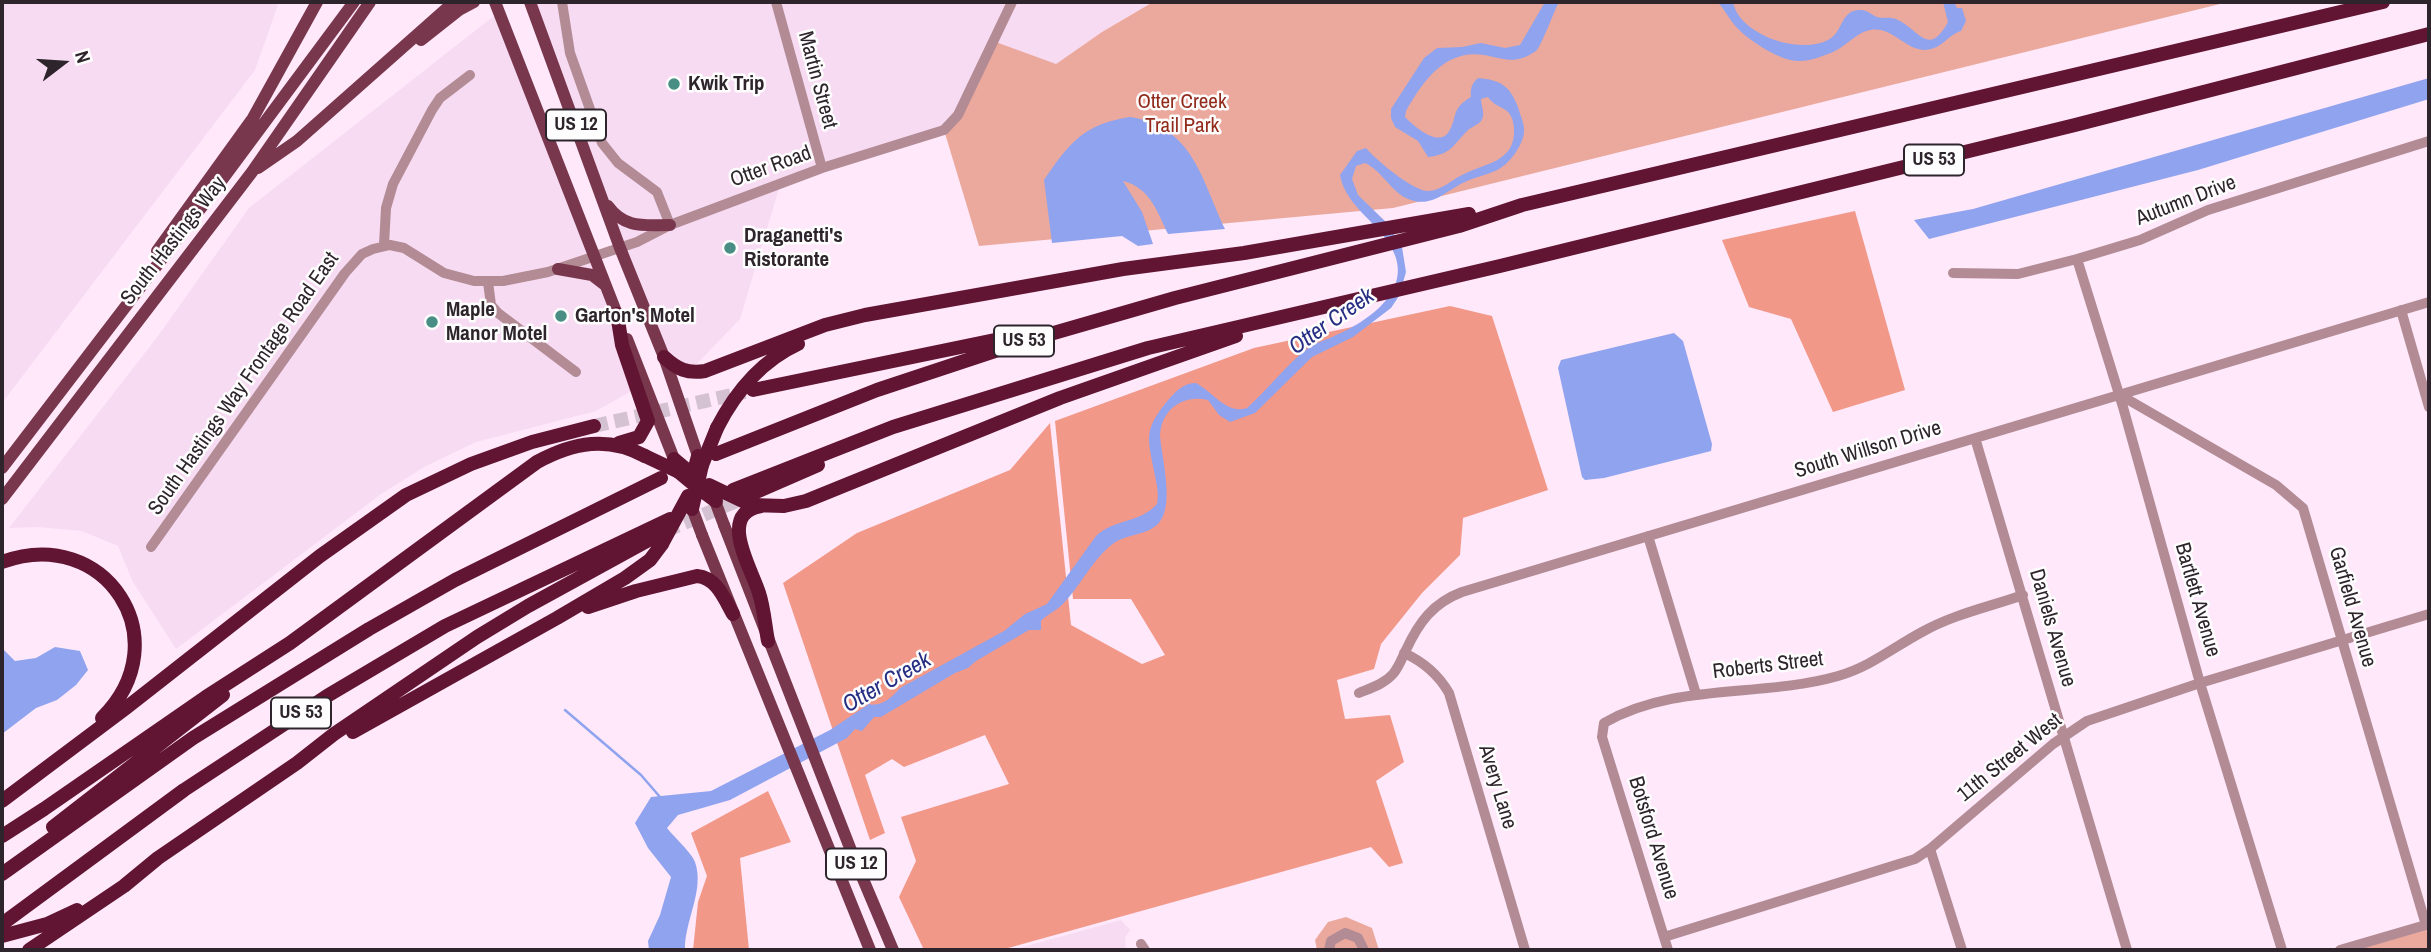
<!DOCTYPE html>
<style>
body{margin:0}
#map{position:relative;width:2431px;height:952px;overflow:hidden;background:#fee8fa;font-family:"Archivo Narrow",sans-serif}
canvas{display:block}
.frame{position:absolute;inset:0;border:4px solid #2d252b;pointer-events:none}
.north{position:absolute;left:28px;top:28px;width:70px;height:70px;-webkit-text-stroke:5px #fdfdfd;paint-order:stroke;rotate:73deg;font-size:19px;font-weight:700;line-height:28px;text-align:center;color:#2d252b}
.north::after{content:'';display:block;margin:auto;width:24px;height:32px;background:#2d252b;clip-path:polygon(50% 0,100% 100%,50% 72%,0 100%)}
</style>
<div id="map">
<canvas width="2431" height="952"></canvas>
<div class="frame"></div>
<div class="north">N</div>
</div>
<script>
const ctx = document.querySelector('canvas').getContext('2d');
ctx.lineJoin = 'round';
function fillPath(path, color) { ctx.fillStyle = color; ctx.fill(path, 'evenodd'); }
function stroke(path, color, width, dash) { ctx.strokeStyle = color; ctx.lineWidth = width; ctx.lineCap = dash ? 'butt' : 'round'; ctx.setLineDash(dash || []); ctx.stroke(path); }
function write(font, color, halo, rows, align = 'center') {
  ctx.font = font + ' "Archivo Narrow",sans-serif'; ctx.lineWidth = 5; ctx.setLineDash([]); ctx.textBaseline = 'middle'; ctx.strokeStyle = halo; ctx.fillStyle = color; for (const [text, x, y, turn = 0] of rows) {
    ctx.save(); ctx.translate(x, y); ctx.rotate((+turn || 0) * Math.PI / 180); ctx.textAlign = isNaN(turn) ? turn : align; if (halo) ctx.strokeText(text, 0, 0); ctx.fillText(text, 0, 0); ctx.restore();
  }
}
fillPath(new Path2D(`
 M2,2H279L255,70L2,403Z
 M533,2H1153L1102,32L1056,64L944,130L780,185L740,319L692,369L671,359L655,334Z
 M499,12L644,384L596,411L476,442L426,466L381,494L176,649L133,582L118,546L82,531L38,527L9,528L158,336L249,208Z
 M1121,920L1130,930L1125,938L1126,950H1012Z`), '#f7dbf2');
fillPath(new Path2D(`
 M1153,2H2228L1393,208L979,246L944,130L993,41L1056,64L1102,32Z
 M1346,917L1372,928L1379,950H1317L1315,940L1328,922Z
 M2429,924V950H2340Z`), '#eba99d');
fillPath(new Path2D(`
 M1855,211L1905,390L1833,412L1791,319L1749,307L1722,240Z
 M1450,306L1492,316L1548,490L1463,518L1460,555L1422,593L1381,644L1374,669L1337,680L1345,719L1390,715L1404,762L1376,781L1403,863L1389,867L1371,847L1001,950H924L899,897L916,861L901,817L1009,784L985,735L904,767L892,759L865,775L885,833L870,840L783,583L857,533L1010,470L1050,423L1071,625L1142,664L1165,655L1131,599H1073L1055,421L1254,348Z
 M768,791L791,842L740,858L749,950H693L698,902L707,876L691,833Z`), '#f29888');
fillPath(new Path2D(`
 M1545,2H1559C1554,11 1541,47 1536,51C1515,65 1506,59 1484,55C1445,49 1423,81 1406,111L1405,117C1413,125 1437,147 1448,133C1458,118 1450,109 1471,97C1470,89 1472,83 1478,78C1501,80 1510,86 1518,107C1520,115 1525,124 1524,133C1522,147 1508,166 1495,171C1486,175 1475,177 1465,182C1445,191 1431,210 1406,198C1390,190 1382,171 1365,163L1356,166L1352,179L1358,195L1387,223L1402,247L1406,272L1399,296L1391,308L1353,337L1312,357L1255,413L1230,422L1219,415L1208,400C1182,394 1161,410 1160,436C1162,458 1172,496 1163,516C1155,536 1130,532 1114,543C1092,559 1081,586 1062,605C1056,611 1047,614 1041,621V630H1029L976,661L968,668L955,673L881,717H874L862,731L855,729L847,738L730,800L678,815L667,828C674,837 692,853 695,862C705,890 684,922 685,950H649L648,941L660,915L671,877L648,848L635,823L651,797L711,791L830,730L869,704C882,707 892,697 900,688L1004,631L1025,614L1047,604L1096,536C1114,519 1140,523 1157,504C1159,494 1157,486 1155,476C1148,438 1142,431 1169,399C1177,390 1184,383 1196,383C1213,392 1227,415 1247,408C1268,389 1285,366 1308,348C1315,343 1323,341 1332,337C1363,324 1412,294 1394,253C1382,224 1345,207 1340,175L1357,151L1366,148C1376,160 1413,191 1428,191C1440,191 1452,180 1462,175C1484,163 1516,163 1514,128C1512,104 1497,111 1488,97L1481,99C1481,106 1486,115 1481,121C1478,125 1471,127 1468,130C1452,146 1452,154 1428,157L1418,141L1395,127L1391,118V109L1424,58L1437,48L1462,47L1481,43L1505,48L1520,45Z
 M1717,2H1733C1739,35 1800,55 1828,40C1844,32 1840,8 1862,10C1869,11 1872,15 1877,17C1885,19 1891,16 1898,20C1920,31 1929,57 1948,22L1943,2H1954L1957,8H1962L1966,21L1961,31C1947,35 1942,50 1924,50C1904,49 1892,26 1870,30C1856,33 1846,46 1833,52C1823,56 1808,62 1797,61C1778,60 1744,38 1733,23C1727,16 1724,8 1717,2Z
 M2429,78V99L2198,170L1929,239L1914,220L1973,209Z
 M1130,117C1193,127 1201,178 1225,229L1168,234C1157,211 1150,188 1123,181L1142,212L1153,244L1138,246L1122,236L1052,243L1044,180C1069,143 1084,124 1130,117Z
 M1674,333L1683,341L1712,444L1711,451L1604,478L1585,480L1582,477L1558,368L1561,360Z
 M55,647L80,651L88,670L76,685L57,700L36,708L2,734V648L15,661L36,658Z`), '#90a3ee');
stroke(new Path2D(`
 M565,710L641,775L660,797`), '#90a3ee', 2.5);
stroke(new Path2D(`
 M594,426L745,392
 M665,531L746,497`), '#d4c1d1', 14, [14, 7]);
stroke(new Path2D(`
 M562,2L570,53L602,143L618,163L657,192L670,225
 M776,2L822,168
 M384,245L386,208L393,184L432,110L440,98L470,75
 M2077,259L2123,407L2200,683L2282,950
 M1953,273L2018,274L2077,259L2140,240L2208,210L2429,141
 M488,282L491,305L498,313L576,372
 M2401,310L2429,407
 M2120,395L2276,485L2303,508L2426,925
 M1975,438L2127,950
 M1648,536L1696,694
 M151,547L345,273L362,254L373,249L390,245L404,248L444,273L474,281H503L548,272L637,242L670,225L822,168L944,130L958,115L1012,2
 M1404,653C1424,662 1438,674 1449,693L1525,950
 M1359,693C1371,688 1384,684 1393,674C1399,667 1402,658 1406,650C1419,622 1433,603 1462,592L2429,302
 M1930,849L1962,950
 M1664,937L1915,859L1930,849L2053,744L2087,721L2200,683L2429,614
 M1141,944L1145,950
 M1329,950L1331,941L1345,933L1358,938L1364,950
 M1668,950L1602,737L1604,723C1675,682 1761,698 1838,676C1870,667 1894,647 1922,632C1954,614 1989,607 2023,595
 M2340,950L2429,924`), '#b28b95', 10);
stroke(new Path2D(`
 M495,2L620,322
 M530,2L620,248L664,357L698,456
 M421,40L459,10L474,2
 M258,168L297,141L454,2
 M608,206C625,229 644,225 670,225
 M157,251L253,118L317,2
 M558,269L592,275L605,285
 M627,339L674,459
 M2,468L207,200L354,2
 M2,499L252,172L370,2
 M724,525L852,853L893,950
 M702,535L870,950`), '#78374c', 12);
stroke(new Path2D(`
 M617,314L622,345L648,421L639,437L619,443
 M664,357C677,369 687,374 705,371L825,325L865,315L1123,269L1244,253L1469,214
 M753,390L1019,335
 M717,428C735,393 761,361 798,344
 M716,454L877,390L1019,343L1175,298L1459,226L1522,205L2383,2
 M679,472L697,487L702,465
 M733,490L893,427L1148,348L1500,266L2075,125L2429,34
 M749,495L818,465
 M751,505L784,506L806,501L1060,398L1236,336
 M761,506C717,514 751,567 759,593C764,608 765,625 768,641
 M2,562C105,524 181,640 102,718
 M588,607L636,591L697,576C717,578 724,598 733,614
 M353,732L557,618L625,578L650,560L662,544
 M2,801L126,708L320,556L406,495L471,464L532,442L594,426
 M53,827L223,695
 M2,836L44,809L206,697L290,643L537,462C574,442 608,436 645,456
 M2,874L193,738L369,629L455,580L661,478
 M2,924L184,790L327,696L445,626L670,519
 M2,936L47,924L77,910
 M29,950L124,886L158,858L297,763L334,734L477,637L528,606L663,532`), '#611533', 14);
stroke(new Path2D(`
 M712,493L724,525
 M689,500L702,535`), '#78374c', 12);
stroke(new Path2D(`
 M645,456L679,472
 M674,459L693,475L698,456
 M702,465L717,428
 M709,485L751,505
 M692,509L697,487L716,501
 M662,544L688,496`), '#611533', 14);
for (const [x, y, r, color] of [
 [674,84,7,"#488e84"],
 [730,248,7,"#488e84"],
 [561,316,7,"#488e84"],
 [432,322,7,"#488e84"]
]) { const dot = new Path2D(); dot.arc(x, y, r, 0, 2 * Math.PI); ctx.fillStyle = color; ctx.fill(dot); stroke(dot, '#fdfdfd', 2.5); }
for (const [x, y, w] of [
 [576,125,60],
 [1934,160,60],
 [1024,341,60],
 [301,713,60],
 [856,864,60]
]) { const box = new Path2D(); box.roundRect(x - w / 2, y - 15.5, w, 31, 5); ctx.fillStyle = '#fdfdfd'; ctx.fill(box); stroke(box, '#2d252b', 2); }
write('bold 19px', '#2d252b', null, [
 ["US 12",576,125],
 ["US 53",1934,160],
 ["US 53",1024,341],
 ["US 53",301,713],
 ["US 12",856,864]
]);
write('21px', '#2d252b', '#fdfdfd', [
 ["Martin Street",817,80,75],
 ["Otter Road",771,167,-20],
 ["Autumn Drive",2186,201,-21],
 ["South Hastings Way",174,241,-52],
 ["South Hastings Way Frontage Road East",244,384,-55],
 ["South Willson Drive",1868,450,-17],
 ["Bartlett Avenue",2197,600,74],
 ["Garfield Avenue",2352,607,74],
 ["Daniels Avenue",2052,628,74],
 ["Roberts Street",1768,666,-7],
 ["11th Street West",2010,758,-39],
 ["Avery Lane",1497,787,73],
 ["Botsford Avenue",1653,838,73]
]);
write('bold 21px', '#2d252b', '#fdfdfd', [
 ["Kwik Trip",688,84],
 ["Draganetti's",744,236],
 ["Ristorante",744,260],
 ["Maple",446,310],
 ["Manor Motel",446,334],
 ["Garton's Motel",575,316]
], 'left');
write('21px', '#922a1c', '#fdfdfd', [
 ["Otter Creek",1182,102],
 ["Trail Park",1182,126]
]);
write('italic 23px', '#262e83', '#fdfdfd', [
 ["Otter Creek",1332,322,-35],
 ["Otter Creek",887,683,-30]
]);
</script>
